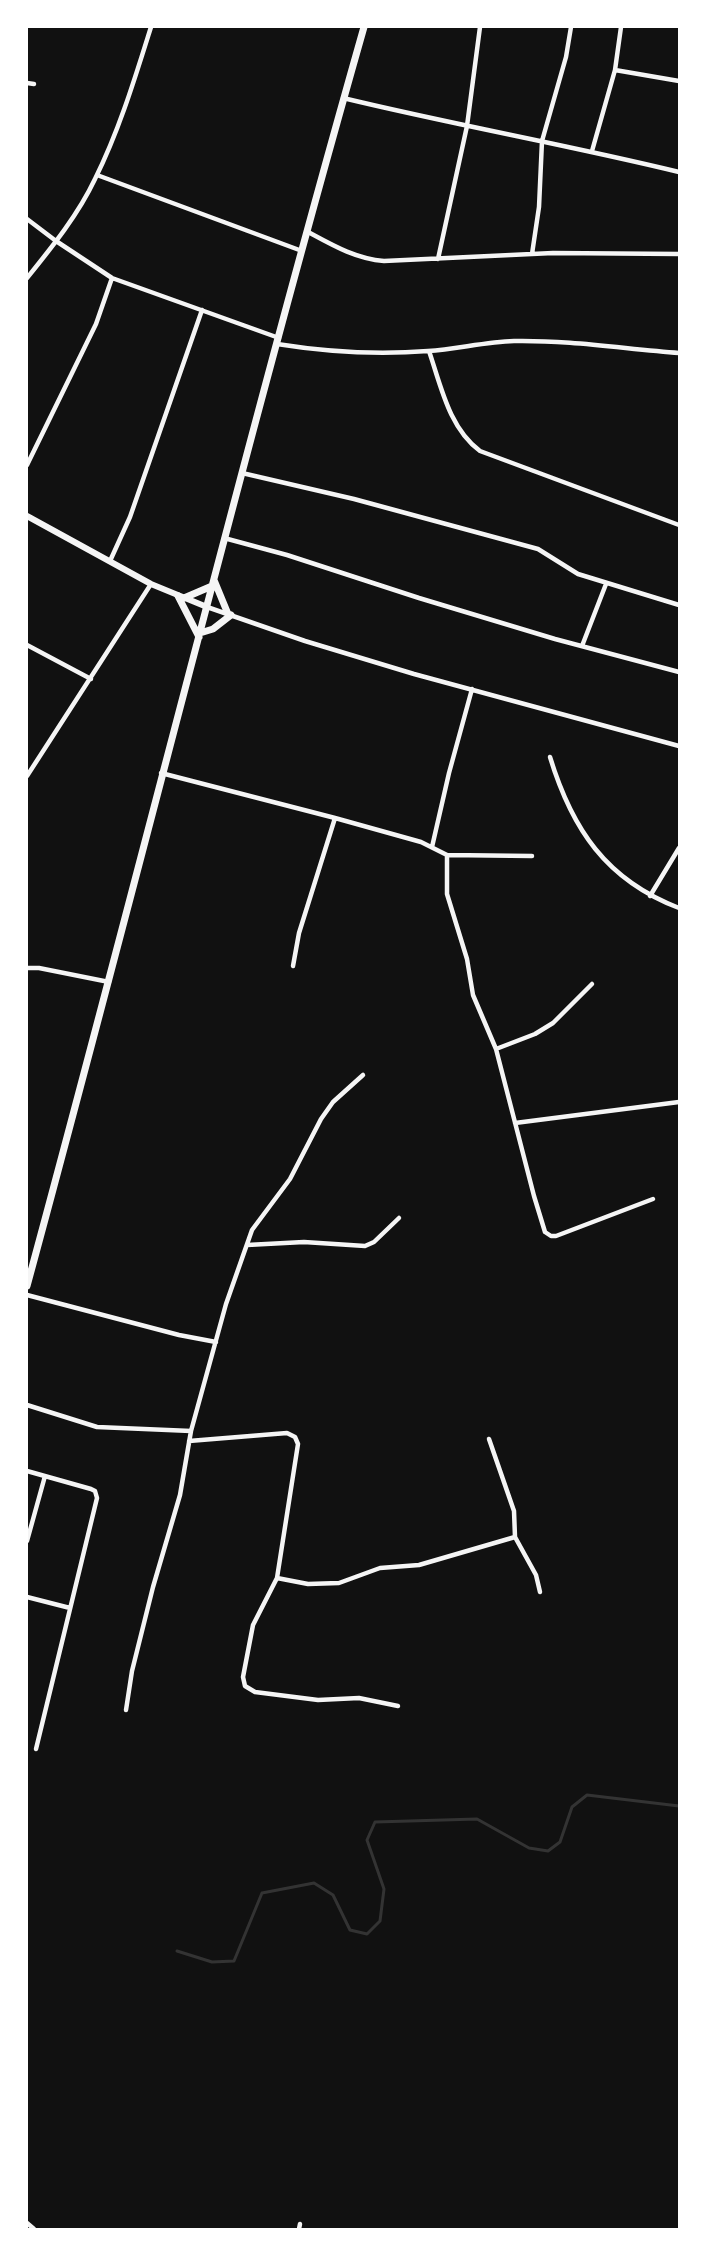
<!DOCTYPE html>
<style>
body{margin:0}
#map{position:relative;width:706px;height:2256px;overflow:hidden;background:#111;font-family:"PT Sans",sans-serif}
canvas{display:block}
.frame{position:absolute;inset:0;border:28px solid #fff;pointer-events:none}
</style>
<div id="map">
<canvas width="706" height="2256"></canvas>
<div class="frame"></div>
</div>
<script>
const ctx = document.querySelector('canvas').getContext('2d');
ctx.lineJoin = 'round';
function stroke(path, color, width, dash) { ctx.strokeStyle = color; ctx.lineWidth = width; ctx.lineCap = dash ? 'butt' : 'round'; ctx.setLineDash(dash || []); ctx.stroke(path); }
stroke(new Path2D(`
 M177,1951L212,1962L234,1961L262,1893L314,1883L333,1895L350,1930L367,1934L380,1921L384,1889L367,1840L375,1822L477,1819L529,1848L548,1851L560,1842L572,1807L587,1795L679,1806`), '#333', 3);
stroke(new Path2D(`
 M615,70L679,81
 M27,83L34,84
 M343,98C455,125 568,145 679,172
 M592,151L615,70L621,27
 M97,175L302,251
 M27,219L56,241L112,278L279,338
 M308,232C332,245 356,259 384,261L553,253L679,254
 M532,254L539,207L542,141L566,57L571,27
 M438,259L467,126L480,27
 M27,278C52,247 78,215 95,179C119,131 135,78 151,27
 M277,344C327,352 377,355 428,351C457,349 485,342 514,341C569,340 625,349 679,353
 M429,351C441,386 449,428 480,451L679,525
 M27,465L96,324L112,278
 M242,473L354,499L538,549L578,574L679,605
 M224,538L287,555L419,598L555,639L679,672
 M110,561L130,517L202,310
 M207,607L305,641L414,674L679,746
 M27,645L91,679
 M582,646L606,584
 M550,757C572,829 606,880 679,908
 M161,773L335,818L421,842L447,855V894L467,959L473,995L496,1049L534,1196L545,1232L551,1236H556L653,1199
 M27,776L151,584
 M432,847L449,773L472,689
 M447,855L532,856
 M650,896L679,848
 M293,966L299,933L335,818
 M27,968H39L109,982
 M496,1049L535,1034L553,1023L592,984
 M515,1123L679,1102
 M247,1245L304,1242L365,1246L374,1242L399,1218
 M27,1295L179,1335L216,1342
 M27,1405L97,1427L191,1431
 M489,1439L514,1511L515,1537
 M189,1441L287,1433L295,1437L298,1444L277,1578L308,1584L339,1583L380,1568L419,1565L515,1537L536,1575L540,1592
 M27,1471L91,1489L95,1491L97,1498L36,1749
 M27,1541L45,1476
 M277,1578L253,1625L243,1677L245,1686L255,1692L318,1700L359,1698L398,1706
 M27,1597L70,1608
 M126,1710L132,1671L153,1587L180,1495L191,1431L226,1304L252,1230L290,1179L321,1119L333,1102L363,1075
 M27,2223L34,2229
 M299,2229L300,2224`), '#f5f5f5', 4.5);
stroke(new Path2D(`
 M27,516L151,584L207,607`), '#f5f5f5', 6);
stroke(new Path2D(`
 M214,580L228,614
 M178,596L199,637
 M184,598L212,586
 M200,633L213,629L231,615
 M27,1286C141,867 245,445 364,27`), '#f5f5f5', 7);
</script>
